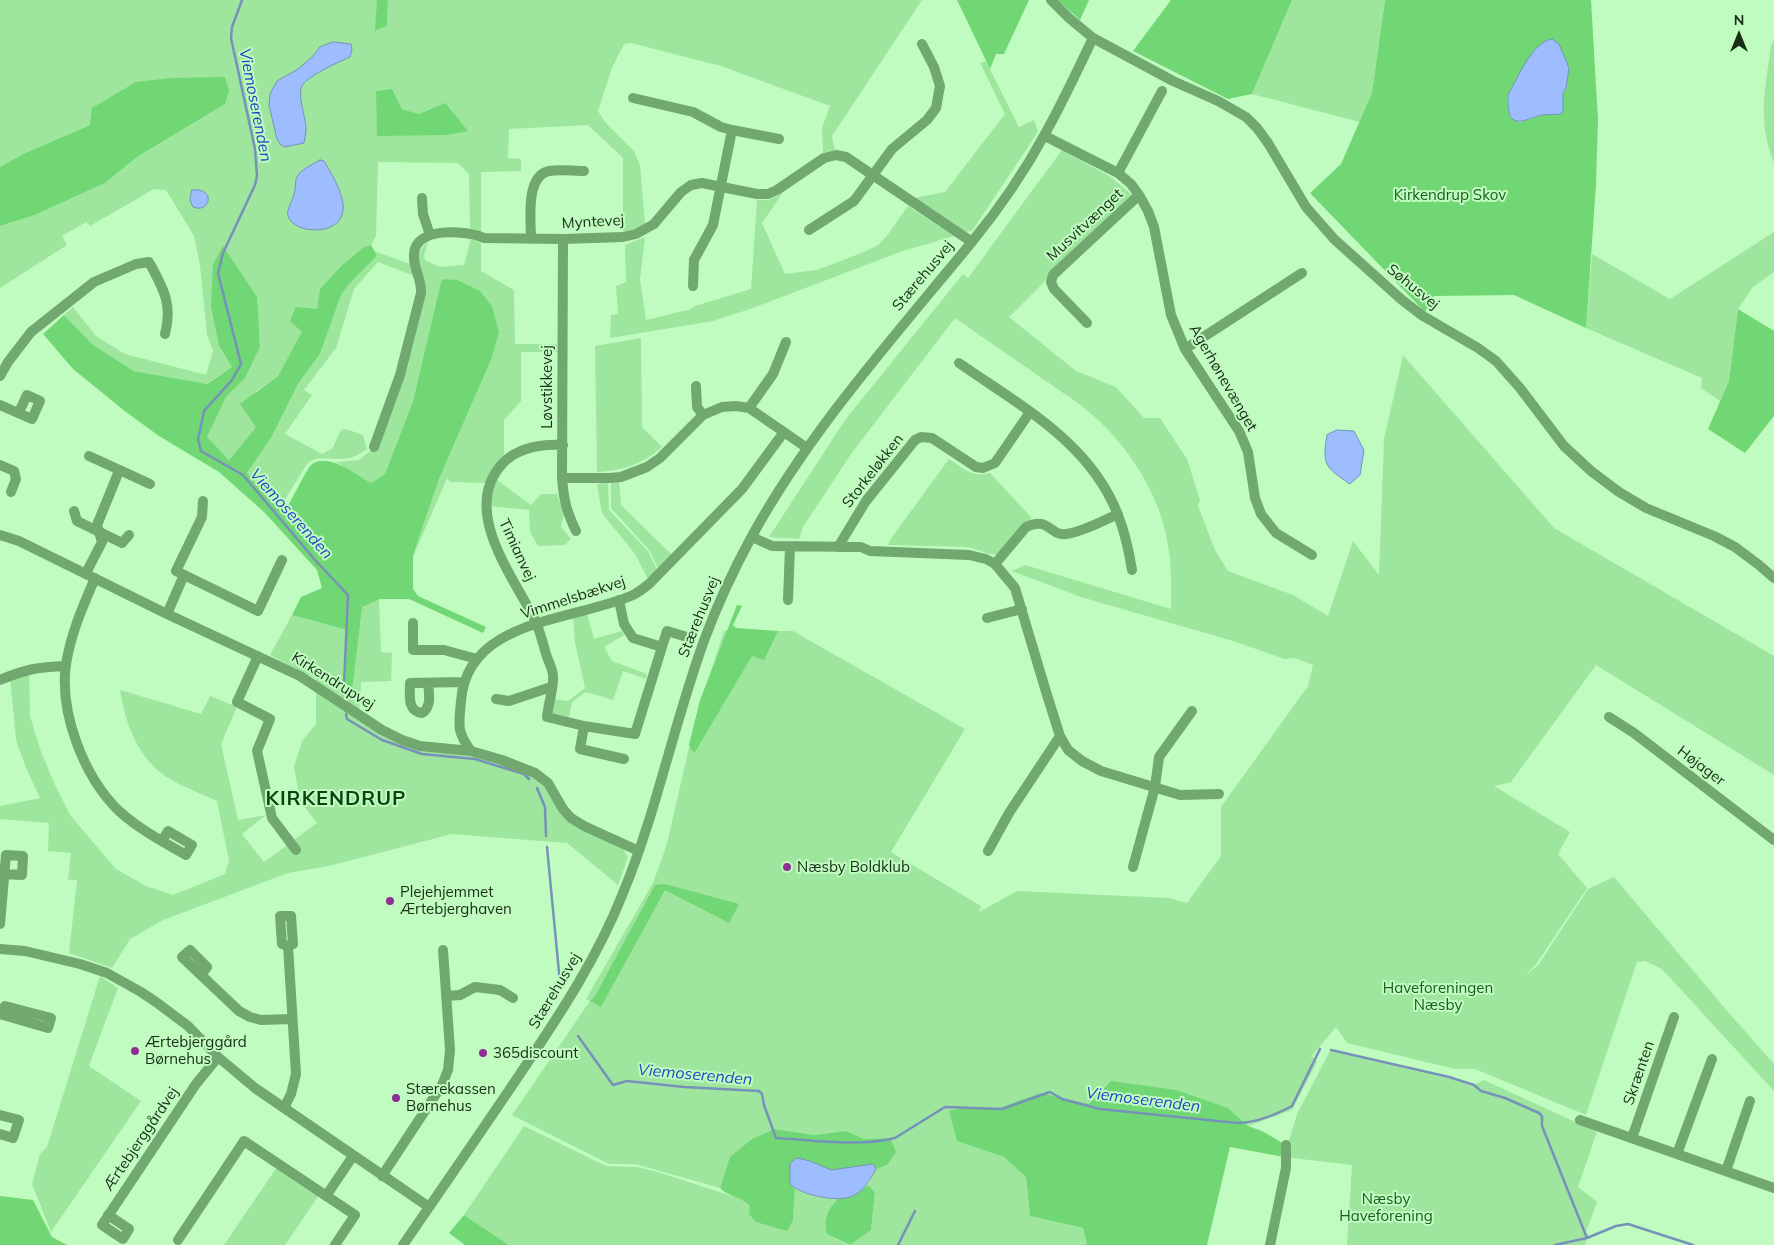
<!DOCTYPE html>
<meta charset="utf-8">
<style>
body{margin:0}
#map{position:relative;width:1774px;height:1245px;overflow:hidden;background:#c0fcbf;font-family:Mulish,sans-serif}
canvas{display:block}
.north{position:absolute;left:1714px;top:10px;width:50px;height:50px;-webkit-text-stroke:4px #c0fcbf;paint-order:stroke;rotate:0deg;font-size:14px;font-weight:700;line-height:20px;text-align:center;color:#172e17}
.north::after{content:'';display:block;margin:auto;width:18px;height:22px;background:#172e17;clip-path:polygon(50% 0,100% 100%,50% 72%,0 100%)}
</style>
<div id="map">
<canvas width="1774" height="1245"></canvas>
<div class="north">N</div>
</div>
<script>
const ctx = document.querySelector('canvas').getContext('2d');
ctx.lineJoin = 'round';
function fillPath(path, color) { ctx.fillStyle = color; ctx.fill(path, 'evenodd'); }
function stroke(path, color, width, dash) { ctx.strokeStyle = color; ctx.lineWidth = width; ctx.lineCap = dash ? 'butt' : 'round'; ctx.setLineDash(dash || []); ctx.stroke(path); }
function write(font, color, halo, rows, align = 'center') {
  ctx.font = font + ' Mulish,sans-serif'; ctx.lineWidth = 4; ctx.setLineDash([]); ctx.textBaseline = 'middle'; ctx.strokeStyle = halo; ctx.fillStyle = color; for (const [text, x, y, turn = 0] of rows) {
    ctx.save(); ctx.translate(x, y); ctx.rotate((+turn || 0) * Math.PI / 180); ctx.textAlign = isNaN(turn) ? turn : align; if (halo) ctx.strokeText(text, 0, 0); ctx.fillText(text, 0, 0); ctx.restore();
  }
}
fillPath(new Path2D(`
 M0,0H377L376,31L387,26L388,0H922L832,136L835,150L823,153L822,128L830,106L721,66L631,43L624,44L612,68L598,111L605,122L634,151L640,165L645,223L636,229L623,232V158L588,125L509,129L508,158L521,159V171L481,172V232L470,228L469,174L458,163L378,162L376,236L371,245L364,247L341,266L320,289L317,309L278,376L256,391V427L229,460L206,437L226,397L245,377L260,347L259,333L223,247L213,264L219,346L232,367L206,384L134,371L93,345L64,315L73,307L96,336L125,354L206,375L213,351L207,335L200,265L194,236L166,190L154,189L90,226L86,222L62,236L67,245L0,288V226L35,215L105,183L137,157L225,104L90,125L23,154L0,167ZM445,103L377,136L402,109L419,114Z
 M1292,0H1385L1372,93L1360,122L1252,94Z
 M1774,39V163C1757,119 1765,91 1771,46Z
 M986,61L1019,127L1034,120L1038,132L972,231L965,232L914,198L945,192L1005,114L980,63Z
 M1062,150L1111,177L1132,195L1009,317L1076,371L1116,387L1144,418H1160L1187,459L1200,500L1198,506L1215,550L1228,571L1293,595L1328,616L1353,541L1379,575L1384,439L1403,355L1554,528L1774,656V775L1596,665L1511,782L1494,786L1570,832L1558,854L1587,888L1537,963L1525,976L1539,964L1588,889L1614,877L1728,1012L1774,1064V1091L1662,969L1645,961L1637,962L1586,1115L1475,1069H1455L1347,1043L1336,1027L1312,1056L1317,1062L1292,1110L1248,1126L1228,1108L1089,1105L1040,1093L996,1109H958L957,1141L1005,1157L1026,1177L1030,1216L1083,1228L1087,1244L1082,1245H850L871,1230L875,1192L868,1185L876,1169L887,1165L890,1138L864,1139L846,1131L814,1135L775,1129L731,1157L720,1188L635,1164H609L512,1115L590,1001L586,999L653,883L667,844L696,717L724,631H793L965,729L891,852L981,906L979,912L1017,891L1169,898L1187,903L1221,856V807L1308,686L1313,665L1295,658L1285,659L1233,641L1081,597L1012,571L1025,565L1171,609C1171,586 1172,563 1167,540C1160,497 1130,449 1098,420C1082,404 1061,392 1043,379C1014,359 984,338 955,318L851,454L803,527L799,539L769,537L845,420L963,274L968,278Z
 M782,194L762,223L785,274L817,270L864,252L878,245L886,237L908,206L954,236L903,251L750,309L713,321L610,338L611,315L618,314L616,286L626,282L625,245L645,237L640,280L646,320L691,309L695,306L751,289L757,200H768Z
 M1774,232V272L1753,287L1738,309L1729,381L1720,401L1701,388L1702,378L1586,328L1592,254L1670,299Z
 M471,239L481,243V271L514,290L515,344H557V352H521V401L504,420V457L495,466L486,483L450,482L447,478L413,557L439,479L491,360L443,279L441,282L413,401L385,474L371,483L336,462L359,460L375,447L425,286C422,268 411,256 428,242L424,255L425,260L440,267L464,265Z
 M374,251L410,264L416,274L412,275L378,262L354,289L336,348L304,390L312,395L285,434L322,454L332,449L341,430L346,429L363,435L367,449C362,452 356,457 349,458C334,462 320,453 307,464L279,509L247,473L271,438L298,384L320,354L341,295L349,284L377,256Z
 M641,338L642,427L662,447C643,464 622,471 597,472L595,346Z
 M949,459C963,468 972,478 990,473L1031,517V520L999,554C988,556 978,549 967,547L888,545L890,540Z
 M497,480L531,505L541,494H557L564,515L561,527L571,539L565,545L538,546L530,532L529,510L490,506V497Z
 M619,481L621,505L673,556L659,570L649,550L611,508V482Z
 M608,482L609,510L648,551L658,572L648,579L635,554L602,513L597,484Z
 M379,599L381,652L392,653L391,681L361,682L359,720L399,743L474,755L510,765L537,779L581,827L623,849L628,857L618,885L567,843L452,834L329,866L288,873L163,920L130,939L112,968L69,953L77,880H68L71,853L48,851L49,823L0,819V806L40,798L26,768L16,740L10,676L29,670L30,716L40,749L55,785L70,815L116,869L146,886L173,895L225,874L229,861L217,801C201,793 179,786 165,776C137,756 125,722 120,690L201,714L210,696L237,707L221,744L238,820L266,815L242,834L264,862L317,823L300,801L294,767L302,741L316,724V679L270,655L292,615L347,630L345,694L351,698L361,607Z
 M587,613L594,639L622,631L624,635L604,647L612,661L647,674L646,679L623,671L613,700L586,692L572,702L569,717L553,714L551,709L553,699L568,701L585,688L575,642L573,618Z
 M100,976L118,988L89,1066L141,1101L51,1232L32,1184L40,1154L47,1147Z
 M1330,1051L1455,1080L1472,1086L1484,1080L1597,1132L1578,1187L1597,1202L1585,1235L1589,1234L1585,1245H1347L1352,1165L1284,1157L1297,1114Z
 M524,1126L606,1166L637,1167L658,1172L744,1200L750,1205L793,1220L795,1189L818,1197L839,1198L833,1205L827,1234L848,1245H509L464,1215Z
 M277,1167L319,1195L285,1245H224Z`), '#9ee59e');
fillPath(new Path2D(`
 M377,0H388L387,26L375,31Z
 M957,0H1029L1004,54H996L990,69Z
 M1058,0H1089L1080,20Z
 M1171,0H1292L1252,94L1228,99L1133,51Z
 M1385,0H1591L1598,120L1596,185L1586,328L1514,295L1434,296L1425,312L1310,193L1341,164L1372,93ZM1535,49L1566,88C1562,95 1561,101 1563,109L1520,122L1510,117L1507,99L1509,93Z
 M225,77L229,91L225,104L137,157L105,183L35,215L0,226V167L23,154L90,125L92,108L136,82L171,78Z
 M392,89L402,109L419,114L445,103L468,131L447,135L377,136L376,91Z
 M371,245L377,256L349,284L341,295L320,354L298,384L271,438L247,473L279,509H286C292,500 305,472 311,465C327,451 357,475 371,483L385,474L413,401L441,282L443,279L457,280L480,291L492,306L499,332L491,360L439,479L413,556V589L418,596L486,627L483,633L409,599H380L362,607L351,699L345,694L347,630L292,615L301,597L322,588L317,570L264,512L219,472L159,436L126,412L73,369L43,334L64,315L93,345L134,371L207,384L232,367L219,346L211,306L213,264L223,246L257,297L260,347L245,378L226,397L207,437L229,460L256,427L240,404L278,376L302,332L290,321L296,307L317,309L320,289L341,266L364,247Z
 M1738,309L1774,331V416L1745,453L1708,429L1729,381Z
 M737,605L742,606L733,625L736,628L778,631L764,660L752,656L695,752L692,751L689,745L700,700Z
 M665,884L739,904L729,923L665,890L601,1007L590,1001L595,996L655,885Z
 M1111,1081L1176,1090L1228,1108L1248,1126L1262,1131L1284,1144V1157L1230,1147L1207,1245H1082L1087,1244L1083,1228L1030,1216L1026,1177L1004,1157L957,1141L949,1111L958,1109H996L1040,1093L1089,1104Z
 M775,1129L814,1135L846,1131L864,1139L890,1138L896,1152L887,1165L876,1169L873,1164L831,1170L810,1161L790,1184L795,1189L793,1220L787,1231L756,1222L749,1214L750,1206C741,1196 728,1197 720,1188L730,1157L752,1139Z
 M868,1185L875,1192L871,1230L850,1245L827,1234C824,1218 827,1210 839,1198L851,1197Z
 M0,1196L33,1200L52,1237L67,1245H0Z
 M464,1215L509,1245H465L449,1233Z`), '#71d774');
const water = new Path2D(`
 M1552,39L1559,44L1569,68L1566,88L1563,93V112L1560,114C1554,115 1549,114 1543,115C1532,116 1513,130 1509,112C1508,105 1507,100 1509,93C1518,77 1533,41 1552,39Z
 M333,42L351,44L352,49L350,57C339,62 304,77 301,88C299,101 305,115 306,127C306,132 305,138 304,143L285,147L281,145L277,139L269,105L270,94L277,81L298,69L312,57L320,47Z
 M320,160L324,161C332,175 340,187 343,203C348,238 293,235 288,216C286,209 293,201 294,194C296,189 295,183 296,179C300,169 312,165 320,160Z
 M192,190C216,187 211,214 193,207L190,200Z
 M1337,430L1354,431L1364,450L1360,475L1350,484C1325,467 1322,465 1327,435Z
 M797,1158L810,1161L831,1170L873,1164L876,1169C870,1180 863,1193 850,1197C835,1202 801,1195 790,1184V1164Z`);
fillPath(water, '#9ebdff');
stroke(water, '#7692b9', 1);
stroke(new Path2D(`
 M242,0L232,27L231,38L255,149L257,176L255,185L223,253L218,273L241,364L232,380L204,411L198,440L201,451L243,475L315,560L348,595L344,685L345,697
 M346,714L347,719L382,740L422,754L475,759L524,774L529,779
 M537,788L545,807L546,836
 M547,847L560,983
 M578,1036L613,1085L627,1081L684,1087L759,1091L762,1094L764,1105L776,1138C811,1140 861,1147 895,1138L945,1107L1002,1109L1050,1092L1062,1099L1100,1109L1237,1123C1256,1123 1275,1115 1292,1106L1320,1049
 M1331,1050L1449,1077L1474,1085L1481,1091L1505,1098L1539,1113L1542,1116V1126L1587,1238L1616,1226L1628,1224L1693,1245
 M898,1245L915,1211
 M1555,1245L1587,1238`), '#7692b9', 2.5);
stroke(new Path2D(`
 M1051,0L1069,18L1093,38L1173,81L1218,101L1246,117L1257,128L1268,143L1306,207L1334,239L1402,300L1423,316L1478,348L1496,361L1520,388L1564,446L1591,471L1619,492L1646,508L1714,536L1735,547L1759,565L1774,578
 M633,98L693,112L721,127L732,130L779,139
 M1045,136L1118,173L1131,184L1139,195L1148,211L1154,227L1171,315L1185,349L1239,431L1248,452L1255,498L1261,514L1276,533L1312,555
 M1118,173L1162,91
 M422,198L423,214L430,235
 M809,230L854,201L892,149L927,120L936,108L940,86L934,67L922,44
 M531,239C531,221 525,176 549,171C559,169 573,171 584,171
 M563,239L562,478C564,501 566,510 576,531
 M693,286L694,260L713,225L732,130
 M1087,323L1054,289L1051,282L1053,275L1139,195
 M1185,349L1302,273
 M959,363C1019,405 1090,442 1118,515C1125,533 1129,551 1132,570
 M0,376L8,362L31,332L94,282L136,264L149,262C163,288 173,304 165,334
 M696,386L697,407L703,415
 M0,405L32,419L40,401L27,395L19,412
 M749,408L773,374L786,342
 M563,445C541,444 519,447 503,463C459,510 514,577 536,622C540,632 543,643 546,654C548,661 553,669 553,676C554,687 548,705 547,717L584,726L635,734L662,647L633,638L624,624L619,600
 M374,447L400,375L421,293C422,279 413,268 414,255C414,226 467,230 484,238L563,239L623,237L636,234L654,224L681,192L691,185L702,183L757,194H768L777,190L824,158L836,155L846,157L972,242
 M89,456L150,484
 M0,465L14,471L16,479L11,492
 M562,478H609L621,477L647,467L660,458L703,415L722,407L736,406L749,408L807,448
 M203,501L202,517L176,571L258,611L282,560
 M74,511L77,521L122,543L129,535
 M0,535L19,541L167,614L300,676L382,730L402,740L420,746L471,751L502,760L535,773L548,783L563,809L571,818L584,826L639,851
 M752,537L772,546L861,547L870,551L969,555L986,559L995,564L1015,588L1047,695L1060,736L1068,750L1082,761L1101,771L1180,795L1219,794
 M838,547L866,501L915,440L921,437L932,438L976,467L983,468L995,463L1030,412
 M995,564L1026,527C1049,516 1049,536 1066,534C1080,533 1105,520 1118,514
 M86,573L102,542L97,525L119,471
 M95,578C83,606 71,633 66,664C59,713 84,777 119,811C139,829 163,842 186,855L192,845L168,831L162,841
 M788,600L790,547
 M167,614L184,575
 M987,618L1022,609
 M413,623V650H444L477,659
 M662,647L667,631L687,637
 M258,656L237,702L270,719L257,751L272,818L296,850
 M0,680C26,669 38,667 66,666
 M428,683C429,693 432,707 422,713C407,711 410,696 410,683L464,682
 M496,699L509,701L551,687
 M1609,717L1634,733L1774,840
 M584,726L580,749L624,759
 M471,751C456,731 459,725 461,701C467,618 575,621 633,595C639,592 644,588 649,584L742,489L784,432
 M988,851L1009,813L1060,736
 M1133,867L1155,787L1159,757L1192,711
 M0,924L6,855L23,856L22,875L4,874
 M0,949L25,951L80,964L107,973L141,992L156,1002L188,1026L218,1057L255,1088L429,1207
 M201,975L207,967L190,950L182,957L239,1011L250,1017L261,1020L292,1019
 M446,996L460,995L475,987L500,990L513,998
 M0,1010H2L3,1015L48,1028L51,1018L5,1006L2,1010
 M284,1108L291,1094L296,1074L288,946L282,944L280,916H291L293,944L288,946
 M0,1115L19,1120L13,1138L0,1134
 M1580,1120L1774,1188
 M1632,1138L1674,1017
 M1677,1154L1712,1059
 M1726,1171L1750,1101
 M382,1176L442,1085L448,1070L450,1050L443,950
 M326,1196L353,1156
 M108,1215L129,1229L123,1239L102,1225L196,1084L218,1057
 M178,1240L244,1141L355,1215L335,1245
 M403,1245C443,1187 483,1129 522,1071C560,1014 598,957 623,893C657,811 674,722 705,638C718,603 734,569 752,536C811,429 894,337 971,243C999,209 1025,171 1046,132C1063,102 1078,69 1093,38
 M1270,1245L1286,1168V1145`), '#70a86f', 10);
for (const [x, y, r, color] of [
 [787,867,5,"#8d2d96"],
 [390,901,5,"#8d2d96"],
 [135,1051,5,"#8d2d96"],
 [483,1053,5,"#8d2d96"],
 [396,1098,5,"#8d2d96"]
]) { const dot = new Path2D(); dot.arc(x, y, r, 0, 2 * Math.PI); ctx.fillStyle = color; ctx.fill(dot); stroke(dot, '#c0fcbf', 2); }
write('15px', '#185d1e', '#c0fcbf', [
 ["Kirkendrup Skov",1450,195],
 ["Haveforeningen",1438,988],
 ["Næsby",1438,1005],
 ["Næsby",1386,1199],
 ["Haveforening",1386,1216]
]);
write('15px', '#172e17', '#c0fcbf', [
 ["Myntevej",593,222,-3],
 ["Musvitvænget",1085,225,-43],
 ["Stærehusvej",923,276,-50],
 ["Søhusvej",1413,287,39],
 ["Agerhønevænget",1223,378,60],
 ["Løvstikkevej",547,387,-90],
 ["Storkeløkken",873,471,-52],
 ["Timianvej",517,550,65],
 ["Vimmelsbækvej",573,598,-18],
 ["Stærehusvej",699,617,-68],
 ["Kirkendrupvej",333,681,32],
 ["Højager",1701,766,37],
 ["Stærehusvej",555,991,-59],
 ["Skrænten",1639,1073,-71],
 ["Ærtebjerggårdvej",141,1139,-56]
]);
write('15px', '#172e17', '#c0fcbf', [
 ["Næsby Boldklub",797,867],
 ["Plejehjemmet",400,892],
 ["Ærtebjerghaven",400,909],
 ["Ærtebjerggård",145,1042],
 ["Børnehus",145,1059],
 ["365discount",493,1053],
 ["Stærekassen",406,1089],
 ["Børnehus",406,1106]
], 'left');
write('italic 16px', '#1c48c2', '#c0fcbf', [
 ["Viemoserenden",255,105,79],
 ["Viemoserenden",291,514,48],
 ["Viemoserenden",695,1075,5],
 ["Viemoserenden",1143,1100,7]
]);
ctx.letterSpacing = '1px';
write('bold 20px', '#084510', '#c0fcbf', [
 ["KIRKENDRUP",336,799]
]);
ctx.letterSpacing = '0px';
</script>
